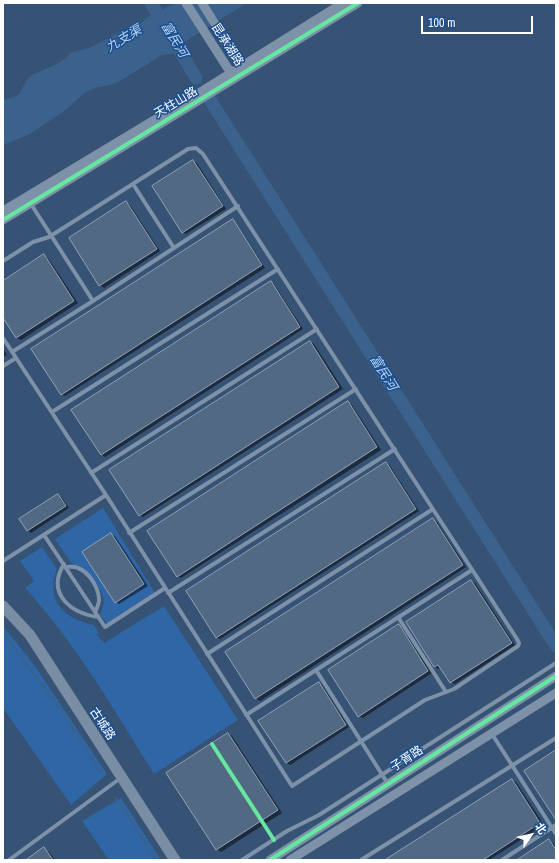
<!DOCTYPE html>
<meta charset="utf-8">
<style>
body{margin:0}
#map{position:relative;width:559px;height:863px;overflow:hidden;background:#365274;font-family:"Archivo Narrow","Noto Sans SC",sans-serif}
canvas{display:block}
.frame{position:absolute;inset:0;border:4px solid #fff;pointer-events:none}
.north{position:absolute;left:511px;top:815px;width:40px;height:40px;-webkit-text-stroke:3px #1b4f8f;paint-order:stroke;rotate:56deg;font-size:11px;font-weight:700;line-height:16px;text-align:center;color:#fff}
.north::after{content:'';display:block;margin:auto;width:14px;height:18px;background:#fff;clip-path:polygon(50% 0,100% 100%,50% 72%,0 100%)}
.scale{position:absolute;left:421px;top:16px;width:112px;height:18px;box-sizing:border-box;border:2px solid #fff;border-top:0;padding-left:5px;font-size:12px;line-height:14px;white-space:nowrap;color:#fff;-webkit-text-stroke:3px #1b4f8f;paint-order:stroke}
</style>
<div id="map">
<canvas width="559" height="863"></canvas>
<div class="frame"></div>
<div class="north">北</div>
<div class="scale">100 m</div>
</div>
<script>
const ctx = document.querySelector('canvas').getContext('2d');
ctx.lineJoin = 'round';
function fillPath(path, color) { ctx.fillStyle = color; ctx.fill(path, 'evenodd'); }
function stroke(path, color, width, dash) { ctx.strokeStyle = color; ctx.lineWidth = width; ctx.lineCap = dash ? 'butt' : 'round'; ctx.setLineDash(dash || []); ctx.stroke(path); }
function write(font, color, halo, rows, align = 'center') {
  ctx.font = font + ' "Archivo Narrow","Noto Sans SC",sans-serif'; ctx.lineWidth = 3; ctx.setLineDash([]); ctx.textBaseline = 'middle'; ctx.strokeStyle = halo; ctx.fillStyle = color; for (const [text, x, y, turn = 0] of rows) {
    ctx.save(); ctx.translate(x, y); ctx.rotate((+turn || 0) * Math.PI / 180); ctx.textAlign = isNaN(turn) ? turn : align; if (halo) ctx.strokeText(text, 0, 0); ctx.fillText(text, 0, 0); ctx.restore();
  }
}
fillPath(new Path2D(`
 M103,508L155,593L107,624L100,615C102,609 105,601 103,596C98,583 85,568 72,564L55,539Z
 M42,547L57,569C45,601 64,619 94,625L99,633L96,634L104,643L164,606L238,720L154,774C114,710 76,644 25,588L34,581L20,561Z
 M3,626L35,666L107,774L71,805L3,708Z
 M121,798L161,860H109L82,821Z`), '#2f66a5');
fillPath(new Path2D(`
 M175,3H247L184,42L181,52L162,55L117,83L96,88L86,92L63,112L30,134L3,145V100L14,97L19,94L27,80L32,75L57,64L66,58L70,53L89,48L116,34L132,28L139,25L146,18Z`), '#3b618d');
fillPath(new Path2D(`
 M193,161L197,163L226,209L186,234L182,232Z
 M126,202L130,205L160,251L104,288L100,285L70,239Z
 M233,220L236,223L265,268L65,396L61,394Z
 M44,255L48,258L78,303L21,340L17,338L3,316V282Z
 M271,282L274,284L303,329L105,457L101,454Z
 M310,342L314,344L343,389L143,517L139,515Z
 M3,349L7,355L3,357Z
 M348,402L352,405L381,450L181,578L177,576Z
 M386,463L390,466L419,511L220,639L216,637Z
 M58,495L62,498L69,508L31,533L27,530Z
 M433,520L437,522L466,567L260,701L256,698L227,653Z
 M111,534L115,536L148,586L119,604L116,602Z
 M471,581L475,583L515,645L455,684L451,682L441,667L439,669L435,667L407,623Z
 M399,625L402,628L432,673L363,718L359,716Z
 M319,683L322,685L349,727L290,765L287,763Z
 M228,734L232,736L282,813L221,852L217,849L167,773Z
 M512,780L516,782L544,825L489,860H387Z
 M549,840L553,843L556,847V860H519Z
 M44,849L49,852L55,860H28Z`), '#0007');
stroke(new Path2D(`
 M3,633L60,708L100,772
 M116,798L156,860`), '#3b618d', 2);
stroke(new Path2D(`
 M151,3L196,78
 M210,100L556,646`), '#3b618d', 13);
const building = new Path2D(`
 M193,160L223,206L182,233L152,186Z
 M126,201L157,249L99,286L69,238Z
 M233,219L262,265L61,395L31,349Z
 M44,254L74,301L16,338L3,318V281Z
 M271,281L300,327L101,455L71,410Z
 M310,341L339,387L139,516L109,470Z
 M348,401L377,447L177,577L147,531Z
 M386,462L416,509L216,638L186,591Z
 M58,494L66,506L27,531L19,519Z
 M433,518L463,565L255,699L225,652Z
 M111,533L144,584L115,603L82,552Z
 M471,580L512,643L450,683L438,665L434,667L406,622Z
 M399,624L428,671L358,717L328,670Z
 M319,682L346,725L286,763L258,721Z
 M228,733L278,810L216,850L166,773Z
 M556,750V820L524,771Z
 M512,779L540,823L483,860H385Z
 M549,839L556,850V860H517Z
 M44,847L53,860H26Z`);
fillPath(building, '#526984');
stroke(building, '#92a2b6', 1);
stroke(new Path2D(`
 M133,184L174,248
 M31,204L93,301
 M3,261L33,242L49,237L188,149L196,148L203,154L517,639L519,643L518,646L454,689L425,700L292,786L106,495L3,338
 M12,352L93,301L238,206
 M3,366L16,358
 M52,412L278,269
 M91,473L317,329
 M129,533L356,389
 M44,535L105,627L165,588
 M3,561L106,495
 M64,564C46,593 70,613 98,617
 M65,567C70,567 74,566 78,568C89,572 99,588 99,600C99,604 97,608 95,612
 M168,593L395,449
 M398,617L446,692
 M207,654L433,509
 M316,670L388,784
 M246,715L472,570
 M492,734L556,834
 M9,860L122,777
 M242,860L287,831L319,815L556,663
 M361,860L556,738
 M502,860L556,825`), '#7d92a8', 4);
stroke(new Path2D(`
 M186,3L234,78
 M202,3L244,71
 M3,211L194,96L343,3
 M3,220L358,3
 M270,860L556,676
 M290,860L556,693`), '#7d92a8', 9);
stroke(new Path2D(`
 M3,606L30,635L175,860`), '#798da4', 11);
stroke(new Path2D(`
 M3,220L358,3
 M212,744L274,840
 M270,860L556,676`), '#66e7a1', 4);
write('12px', '#fff', '#1b4f8f', [
 ["昆承湖路",227,45,57],
 ["天柱山路",176,103,-31],
 ["古城路",102,724,57],
 ["子胥路",407,759,-33]
]);
write('italic 13px', '#b5d3f5', '#1b4f8f', [
 ["九支渠",124,39,-31],
 ["富民河",174,40,59],
 ["富民河",383,373,58]
]);
</script>
